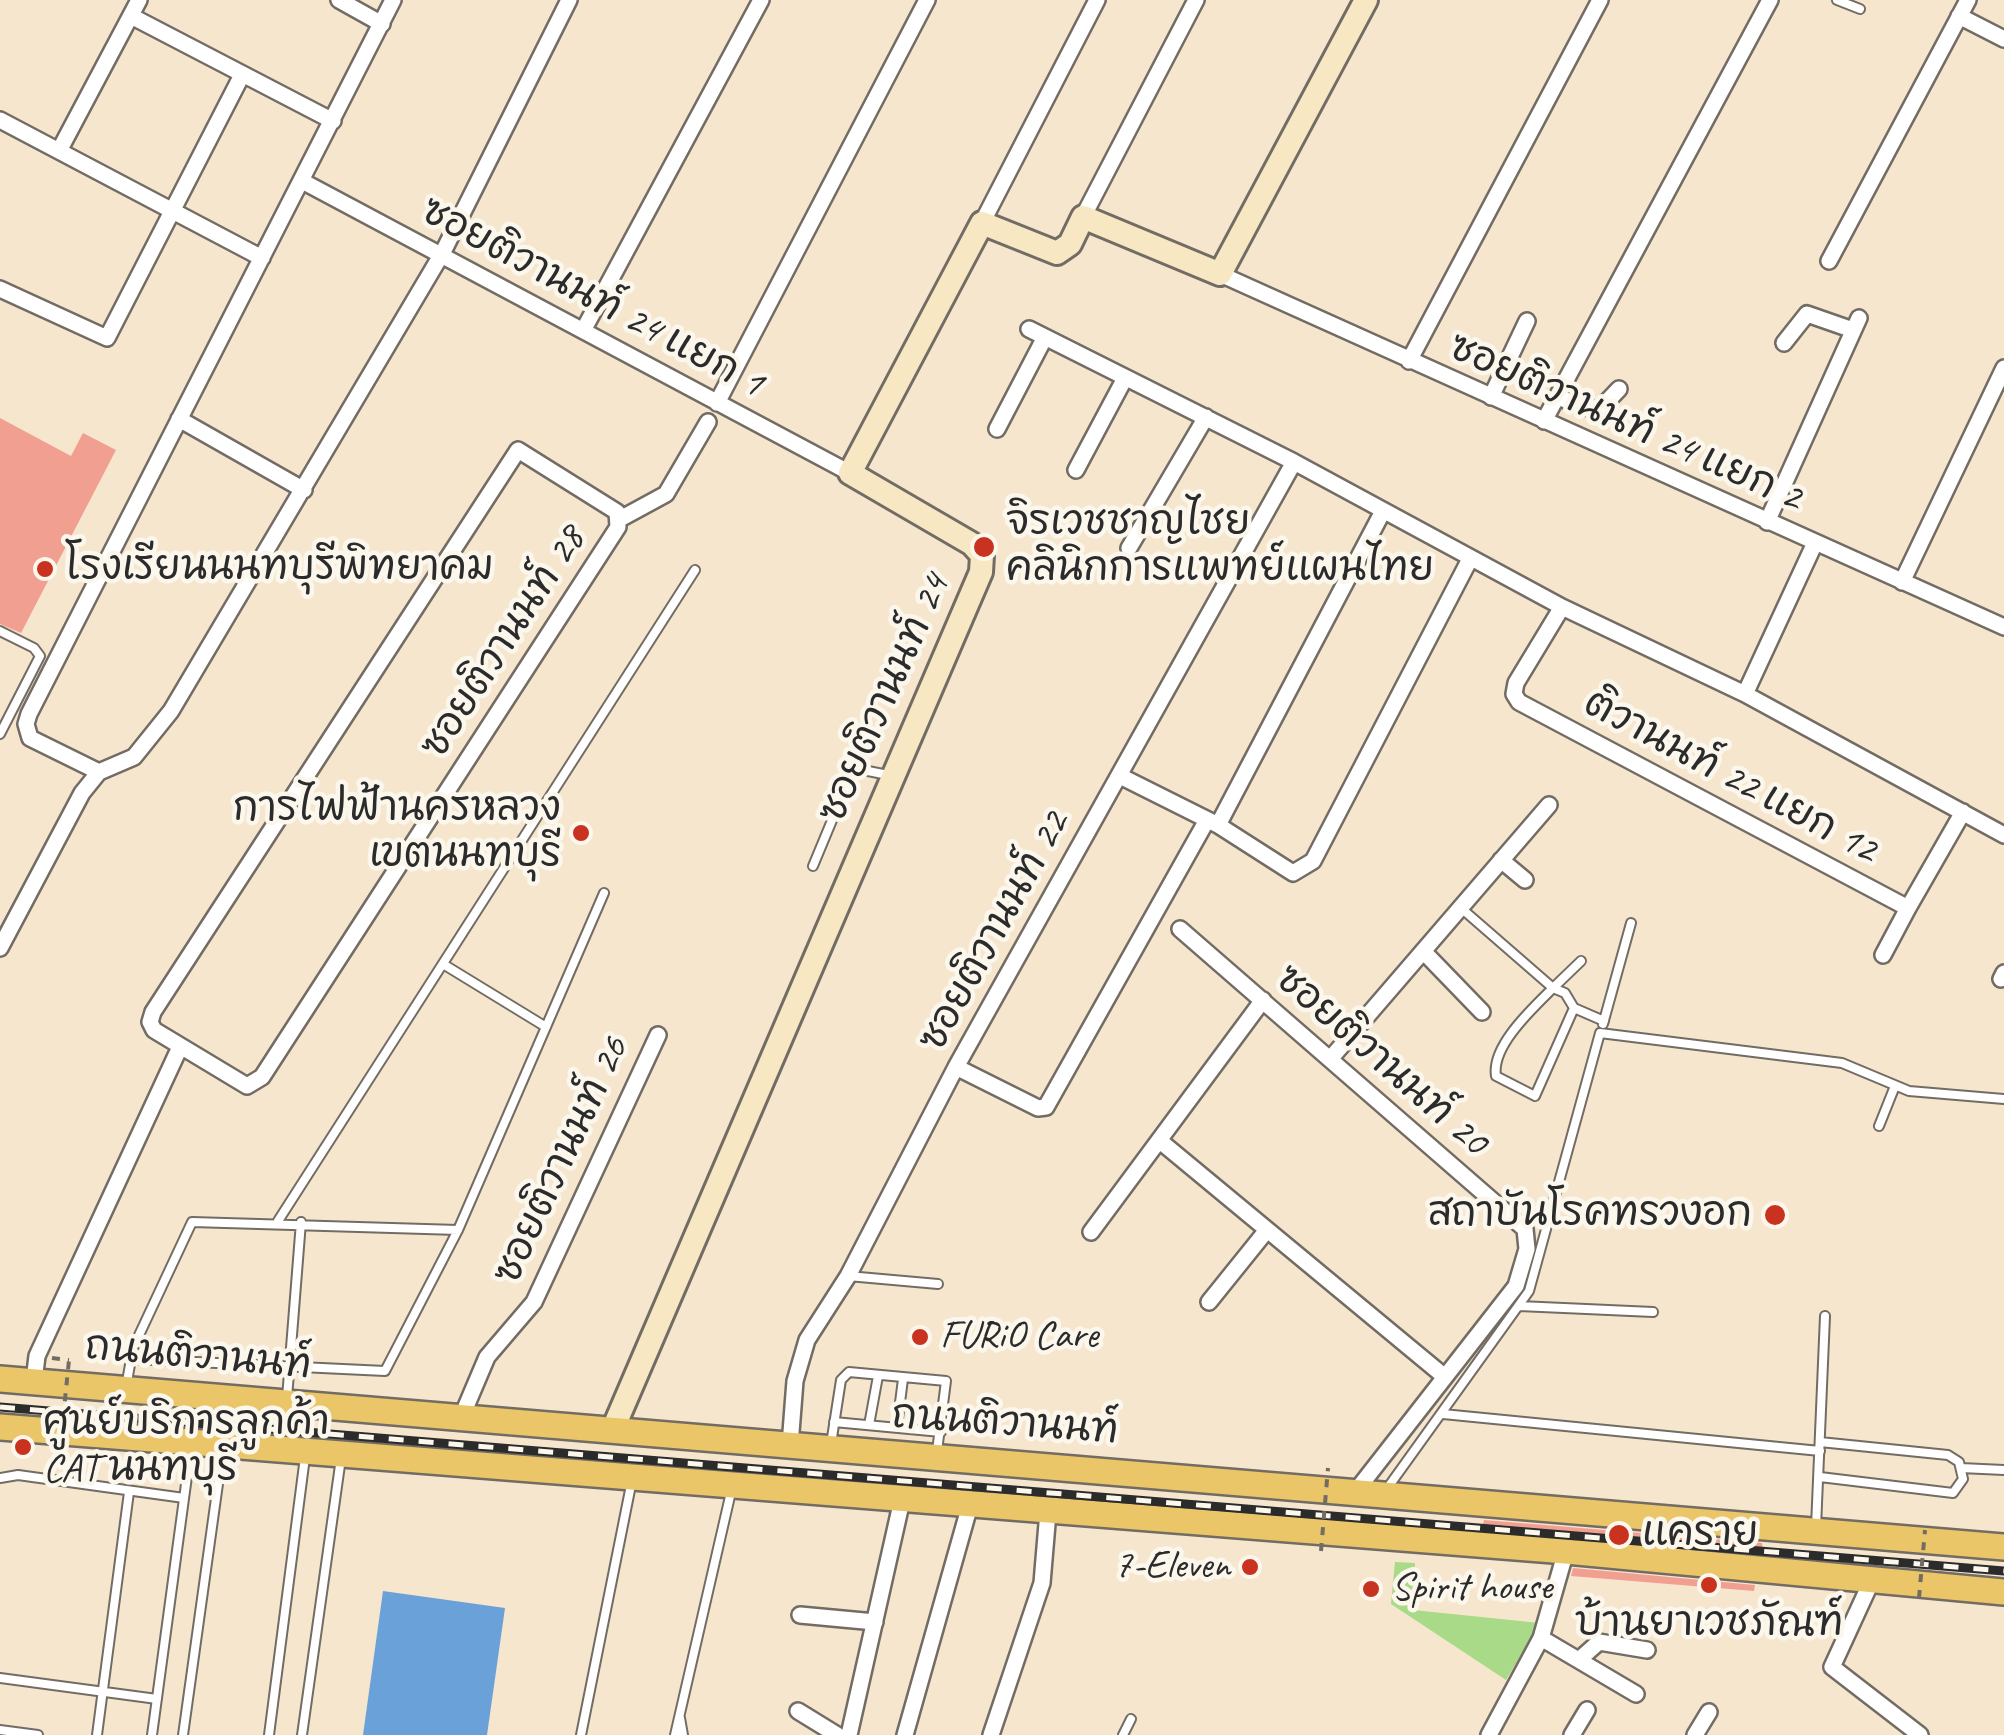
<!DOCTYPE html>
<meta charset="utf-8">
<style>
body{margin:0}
canvas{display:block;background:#f6e6ce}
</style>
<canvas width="2004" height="1735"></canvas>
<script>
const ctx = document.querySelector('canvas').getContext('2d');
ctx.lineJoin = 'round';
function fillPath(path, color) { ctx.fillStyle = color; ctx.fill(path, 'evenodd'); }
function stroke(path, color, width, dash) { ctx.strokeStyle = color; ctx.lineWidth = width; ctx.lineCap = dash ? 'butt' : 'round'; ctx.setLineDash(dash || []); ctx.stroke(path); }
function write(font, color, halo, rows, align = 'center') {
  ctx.font = font + ' Caveat,"Playpen Sans Thai",sans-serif'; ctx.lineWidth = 9; ctx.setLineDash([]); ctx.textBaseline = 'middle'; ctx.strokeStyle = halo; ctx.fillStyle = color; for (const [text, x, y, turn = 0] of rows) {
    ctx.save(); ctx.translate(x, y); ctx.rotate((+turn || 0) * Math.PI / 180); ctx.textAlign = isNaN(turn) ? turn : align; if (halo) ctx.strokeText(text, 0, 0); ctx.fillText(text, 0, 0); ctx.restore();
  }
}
fillPath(new Path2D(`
 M1395,1562L1415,1563L1413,1610L1540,1623L1506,1680L1391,1604Z`), '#a9da88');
fillPath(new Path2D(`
 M383,1591L505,1608L487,1735H363Z`), '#6aa1d8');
fillPath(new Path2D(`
 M0,418L71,456L83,433L116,450L21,633L0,624Z
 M1484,1520L1762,1543L1763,1552L1482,1528Z
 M1573,1568L1755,1585L1754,1591L1571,1576Z`), '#f19f91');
const lane = new Path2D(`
 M1837,0L1860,9
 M0,631L34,648L40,656L0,734
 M813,866L850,777L863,770L888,775
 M1461,908L1553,988L1581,961
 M443,964L546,1027
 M1574,1008L1535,1096L1496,1076C1491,1046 1533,1008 1553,988L1565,993L1574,1008L1604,1021
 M1603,1024L1631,923
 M1879,1126L1895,1086
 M278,1221L695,570
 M848,1276L938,1284
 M1519,1306L1653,1312
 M132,1359L385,1371L458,1230L604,893
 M126,1387L133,1348L192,1222L458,1230
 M287,1398L301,1222
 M1443,1414L1820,1451
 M834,1422L941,1432
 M869,1425L878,1376
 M897,1426L903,1379
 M831,1444L841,1380L849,1372L946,1381L937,1451
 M1961,1468L2004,1470
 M1820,1477L1953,1493L1963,1479L1959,1462L1948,1455L1820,1442
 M0,1478L18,1475L184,1498
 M1386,1490L1529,1291L1600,1033L1842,1063L1909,1091L2004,1099
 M1816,1527L1825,1316
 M0,1678L157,1699
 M680,1718L683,1735
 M0,1730L38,1735
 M97,1735L129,1492
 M152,1735L191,1447
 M183,1735L223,1448
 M269,1735L305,1457
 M302,1735L341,1458
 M581,1735L632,1480
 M675,1735L731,1492
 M1123,1735L1131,1719`);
const street = new Path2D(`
 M339,0L382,24
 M131,16L333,121
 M1959,16L2004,39
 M0,120L262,258
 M59,151L139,0
 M302,181L850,473
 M1083,217L1196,0
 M982,223L1097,0
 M1829,261L1968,0
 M1220,274L2004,627
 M0,289L107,338L242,75
 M584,329L761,0
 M1029,329L1294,462L1562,607L1745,694L2004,835
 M1784,343L1807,314L1853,330
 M1409,361L1600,0
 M1491,397L1527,321
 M1557,397L1598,411L1619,389
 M717,403L927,0
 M179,419L304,490
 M1544,421L1770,0
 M997,429L1045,337
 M518,450L617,512L618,527L262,1077L247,1086L154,1030L150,1022L153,1012Z
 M1076,470L1125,378
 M620,519L666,494L708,422
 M1767,522L1859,318
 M1129,548L1206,417
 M1902,582L2004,368
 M1562,607L1516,683L1514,694L1519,702L1908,908L1963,812
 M1745,694L1814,545
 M99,772L30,738L26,724L29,714L393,0
 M1120,776L1218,825L1293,873L1313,861L1470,559
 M1218,825L1382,513
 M1501,860L1525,880
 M1180,929L1525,1229L1527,1249L1516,1286L1356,1491
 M0,948L82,793L99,772L134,757L171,711L443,252L569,0
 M1423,951L1482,1012
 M1883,955L1908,908
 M2001,979L2004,973
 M1331,1058L1549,805
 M956,1067L1038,1108L1046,1107L1207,820
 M1160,1141L1445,1377
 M1091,1232L1263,1000
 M1209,1302L1267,1230
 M34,1381L37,1356L180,1047
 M462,1416L487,1357L534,1302L658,1035
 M790,1445L795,1381L807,1340L848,1276L956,1067L1294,462
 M1872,1580L1832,1667L1920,1735
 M800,1615L875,1622
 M1541,1638L1636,1694
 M1581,1658L1599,1642L1647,1650
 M798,1711L837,1735
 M849,1735L902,1500
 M905,1735L970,1505
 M991,1735L1042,1583L1048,1512
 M1489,1735L1541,1638L1566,1551
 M1572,1735L1587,1710
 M1695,1735L1709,1712`);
const secondary = new Path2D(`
 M613,1429L981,572L982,555L972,544L850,473L982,223L1057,253L1070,244L1083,217L1220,274L1366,0`);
const primary = new Path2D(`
 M0,1379L2004,1547
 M0,1427L1566,1551L2004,1592`);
stroke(lane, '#726c64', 12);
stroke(street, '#726c64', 20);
stroke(secondary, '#726c64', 28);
stroke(primary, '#726c64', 30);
stroke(new Path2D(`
 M52,1358L69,1360`), '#726c64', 4, [8, 8]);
stroke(lane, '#fff', 8);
stroke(street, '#fff', 15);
stroke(secondary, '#f7e8c3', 22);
stroke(primary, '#ebc669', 25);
const rail = new Path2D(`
 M0,1407L2004,1571`);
stroke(rail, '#2b2b2b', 9);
stroke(rail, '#fbf7ec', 5, [15]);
stroke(new Path2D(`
 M60,1449L69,1360
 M1321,1551L1328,1468
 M1919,1598L1925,1530`), '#726c64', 4, [8, 8]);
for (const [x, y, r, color] of [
 [984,547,12,"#c8321e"],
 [45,569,10,"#c8321e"],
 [581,833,10,"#c8321e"],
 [1775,1215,12,"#c8321e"],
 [920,1337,10,"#c8321e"],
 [23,1447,10,"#c8321e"],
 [1619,1535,12,"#c8321e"],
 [1250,1567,10,"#c8321e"],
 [1709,1585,10,"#c8321e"],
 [1371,1589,10,"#c8321e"]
]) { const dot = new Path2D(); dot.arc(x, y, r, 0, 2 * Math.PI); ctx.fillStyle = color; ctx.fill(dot); stroke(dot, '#fbf7ec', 4); }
write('40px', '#2b2b2b', '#fbf7ec', [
 ["ซอยติวานนท์ 24 แยก 1",592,298,28],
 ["ซอยติวานนท์ 24 แยก 2",1625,423,24],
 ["ซอยติวานนท์ 28",504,643,-57],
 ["ซอยติวานนท์ 24",885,699,-66],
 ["ติวานนท์ 22 แยก 12",1730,777,28],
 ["ซอยติวานนท์ 22",995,932,-61],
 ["ซอยติวานนท์ 20",1381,1061,41],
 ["ซอยติวานนท์ 26",562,1161,-65],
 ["ถนนติวานนท์",198,1357,5],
 ["ถนนติวานนท์",1005,1424,4]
]);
write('40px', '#2b2b2b', '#fbf7ec', [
 ["จิรเวชชาญไชย",1006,524],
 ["คลินิกการแพทย์แผนไทย",1006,570],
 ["โรงเรียนนนทบุรีพิทยาคม",65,569],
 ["การไฟฟ้านครหลวง",561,810,"right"],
 ["เขตนนทบุรี",561,856,"right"],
 ["สถาบันโรคทรวงอก",1752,1215,"right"],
 ["FURiO Care",940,1337],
 ["ศูนย์บริการลูกค้า",43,1424],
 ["CAT นนทบุรี",43,1470],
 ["แคราย",1642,1535],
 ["7-Eleven",1230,1567,"right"],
 ["Spirit house",1391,1589],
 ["บ้านยาเวชภัณฑ์",1709,1625,"center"]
], 'left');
</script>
